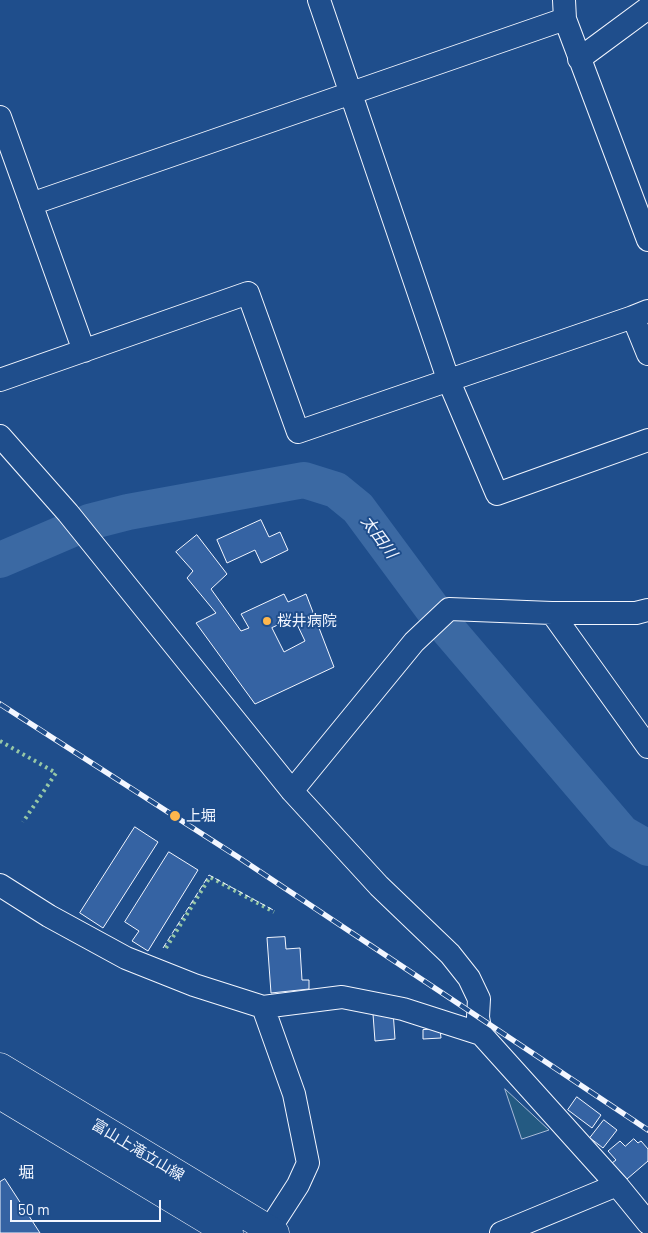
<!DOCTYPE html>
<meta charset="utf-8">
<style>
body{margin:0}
#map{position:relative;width:648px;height:1233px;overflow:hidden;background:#1f4e8c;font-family:Barlow,sans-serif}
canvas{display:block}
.scale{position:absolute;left:10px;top:1200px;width:151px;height:22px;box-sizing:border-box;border:2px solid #f2f6ff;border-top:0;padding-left:6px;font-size:15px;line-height:18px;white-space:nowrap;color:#f2f6ff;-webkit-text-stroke:4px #1f4e8c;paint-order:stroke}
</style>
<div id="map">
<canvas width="648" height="1233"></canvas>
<div class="scale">50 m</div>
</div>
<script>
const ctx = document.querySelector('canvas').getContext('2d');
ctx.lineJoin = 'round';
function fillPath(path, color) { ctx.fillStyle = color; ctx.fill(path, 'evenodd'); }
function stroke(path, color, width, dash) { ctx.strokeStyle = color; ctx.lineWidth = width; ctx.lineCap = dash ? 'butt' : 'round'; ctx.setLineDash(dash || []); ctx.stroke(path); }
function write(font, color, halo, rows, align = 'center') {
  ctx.font = font + ' Barlow,"Noto Sans JP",sans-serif'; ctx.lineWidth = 4; ctx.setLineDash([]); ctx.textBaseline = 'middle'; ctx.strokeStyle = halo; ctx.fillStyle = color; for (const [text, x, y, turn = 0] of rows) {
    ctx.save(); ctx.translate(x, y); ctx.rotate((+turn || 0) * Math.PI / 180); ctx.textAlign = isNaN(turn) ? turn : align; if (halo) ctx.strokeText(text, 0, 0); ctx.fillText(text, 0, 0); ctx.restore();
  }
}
const green = new Path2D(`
 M505,1089L549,1130L522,1139Z`);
fillPath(green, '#245a82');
stroke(green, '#a8bbd7', 1);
stroke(new Path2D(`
 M0,560L89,522L128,512L304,480L336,490L358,508L446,627L622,833L648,848`), '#3b69a3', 36);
const building = new Path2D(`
 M261,520L269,537L280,532L288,550L261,563L255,550L227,563L217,540Z
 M197,535L227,574L211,589L241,631L249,628L241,614L284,594L288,602L306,594L334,667L255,704L196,623L216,613L187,578L193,571L176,552ZM294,618L305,641L284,652L272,628Z
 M135,827L158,842L103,928L80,913Z
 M169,852L198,870L148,951L132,941L139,931L125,922Z
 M285,937L286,949L300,948L302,980H309V989L271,993L267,938Z
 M393,1011L395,1039L375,1041L373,1014Z
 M440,1029L441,1038L423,1039V1030Z
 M577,1097L601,1115L592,1128L568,1110Z
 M604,1120L617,1130L603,1148L590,1138Z
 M634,1139L638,1143L641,1141L648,1149V1161L627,1179L612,1163L616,1160L608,1151L620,1141L625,1146Z
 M5,1179L40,1233H0V1182Z`);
fillPath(building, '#3563a3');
stroke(building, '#f2f6ff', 1);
const minor = new Path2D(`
 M319,0L448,379L497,494L648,440
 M564,0L565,19L648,240
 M579,59L648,8
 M0,117L84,351
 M31,204L565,19
 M648,311L633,317L648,354
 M0,380L248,293L298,432L633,317
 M0,436L68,513L292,791L379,886L450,954L469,978L479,999L478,1017L481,1034L617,1185L648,1223
 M552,613L648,747
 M292,791L414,642L449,609L552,613H636L648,610
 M0,885L49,916L126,958L194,985L263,1007L342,997L403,1009L481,1034
 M263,1007L294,1094L308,1163L298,1185L267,1233
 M501,1233L617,1185`);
const major = new Path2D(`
 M0,1067L275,1233
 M0,1095L229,1233`);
stroke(minor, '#f2f6ff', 24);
stroke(major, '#f2f6ff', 29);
stroke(minor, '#1f4e8c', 22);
stroke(major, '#1f4e8c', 28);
const rail = new Path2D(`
 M0,704L238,857L648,1130`);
stroke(rail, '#f2f6ff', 5.5);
stroke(rail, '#1f4e8c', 4, [11]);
stroke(new Path2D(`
 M0,741L56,773L23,822
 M166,948L210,877L274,912`), '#97c8a6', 4, [2.5, 4]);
stroke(new Path2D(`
 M163,948L209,875L275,911`), '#f2f6ff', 1, [6, 2.5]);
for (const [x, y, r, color] of [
 [267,621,5,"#ffb74d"],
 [175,816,6,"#ffb74d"]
]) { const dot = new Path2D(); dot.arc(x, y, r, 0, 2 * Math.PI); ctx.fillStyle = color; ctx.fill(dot); stroke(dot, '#1f4e8c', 2); }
write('15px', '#f2f6ff', '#1f4e8c', [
 ["桜井病院",277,621],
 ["上堀",186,816]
], 'left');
write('15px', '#f2f6ff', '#1f4e8c', [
 ["富山上滝立山線",138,1150,31]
]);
write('italic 16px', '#f2f6ff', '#1f4e8c', [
 ["太田川",379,537,54]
]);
write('16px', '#f2f6ff', '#1f4e8c', [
 ["堀",26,1173]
]);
</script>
